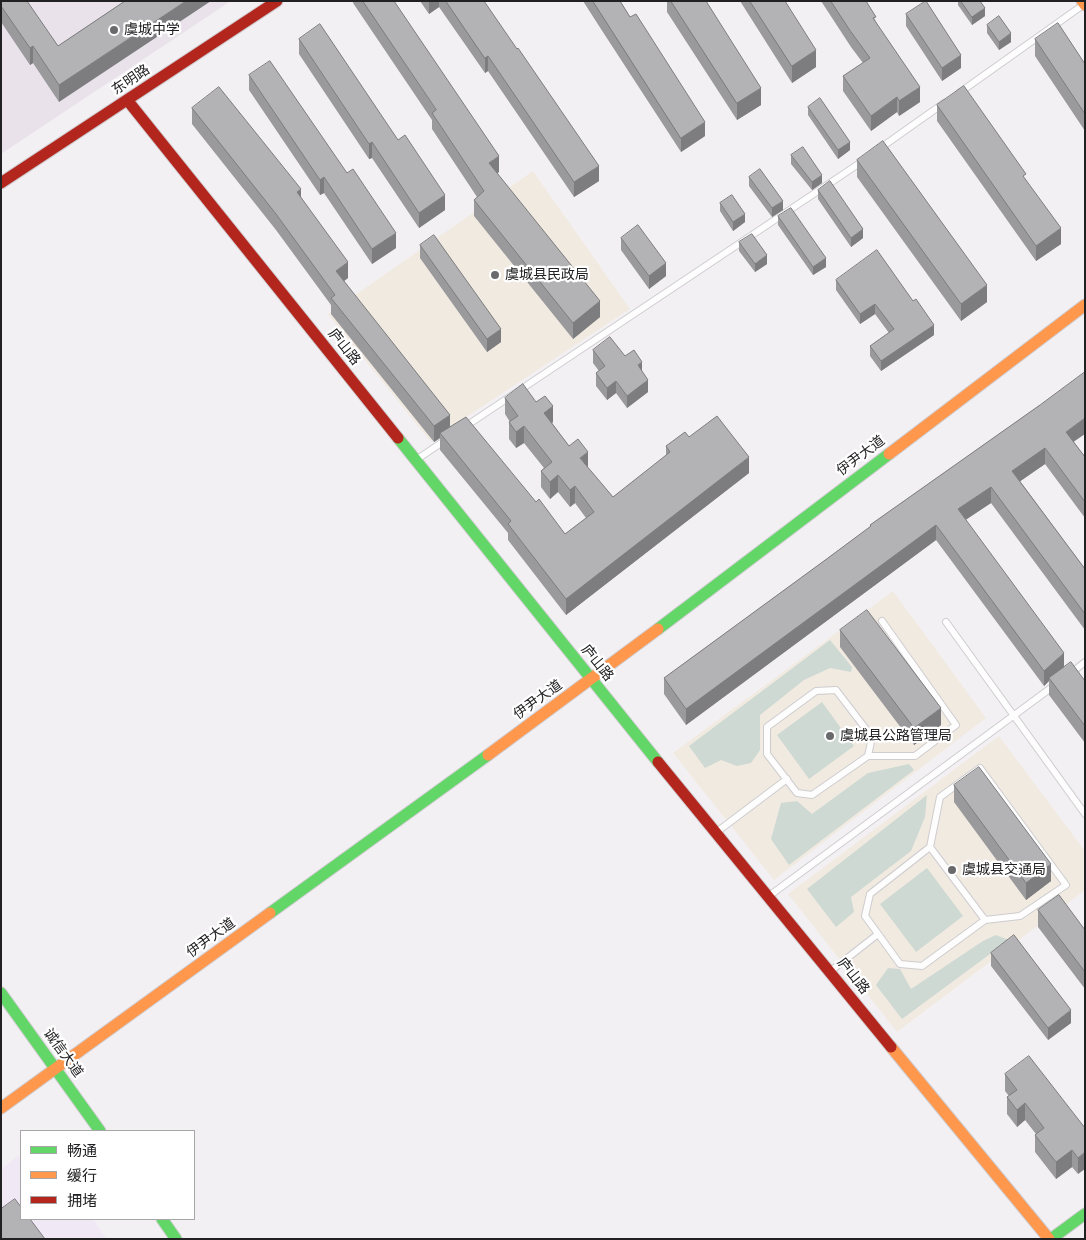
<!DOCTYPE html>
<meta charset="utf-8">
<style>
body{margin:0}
#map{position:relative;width:1086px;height:1240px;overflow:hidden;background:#f3f0f4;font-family:"Open Sans","Noto Sans SC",sans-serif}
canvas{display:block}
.frame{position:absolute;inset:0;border:2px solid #212022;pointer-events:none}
.legend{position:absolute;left:20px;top:1130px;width:175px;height:90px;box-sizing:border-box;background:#fff;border:1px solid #a6a6a7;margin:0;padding:6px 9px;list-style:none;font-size:15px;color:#212022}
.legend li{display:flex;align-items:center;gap:10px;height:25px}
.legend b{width:25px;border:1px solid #a6a6a7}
</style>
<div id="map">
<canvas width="1086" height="1240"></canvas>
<div class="frame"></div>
<ul class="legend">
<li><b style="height:6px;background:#63d668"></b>畅通</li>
<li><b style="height:6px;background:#ff974d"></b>缓行</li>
<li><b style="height:6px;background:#b3261e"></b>拥堵</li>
</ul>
</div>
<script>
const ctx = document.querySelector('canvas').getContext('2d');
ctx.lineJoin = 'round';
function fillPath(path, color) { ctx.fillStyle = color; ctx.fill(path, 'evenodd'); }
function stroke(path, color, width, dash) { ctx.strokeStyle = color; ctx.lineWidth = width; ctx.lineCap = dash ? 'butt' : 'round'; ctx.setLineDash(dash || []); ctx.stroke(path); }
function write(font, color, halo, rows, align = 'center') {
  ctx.font = font + ' "Open Sans","Noto Sans SC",sans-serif'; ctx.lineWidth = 4.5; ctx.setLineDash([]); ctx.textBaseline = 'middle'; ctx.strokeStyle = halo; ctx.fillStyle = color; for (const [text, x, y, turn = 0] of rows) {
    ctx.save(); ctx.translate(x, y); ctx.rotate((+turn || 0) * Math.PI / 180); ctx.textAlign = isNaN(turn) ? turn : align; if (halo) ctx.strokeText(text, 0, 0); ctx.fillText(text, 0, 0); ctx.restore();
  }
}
fillPath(new Path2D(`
 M533,171L630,309L430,441L328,314Z
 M893,591L986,718L774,880L673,753Z
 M999,736L1085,851V890L897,1032L788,894Z`), '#f1eae1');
fillPath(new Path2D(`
 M21,1154V1219H93L107,1239H1V1169Z`), '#f1e8f5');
fillPath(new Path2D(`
 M1,1H231L1,154Z`), '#e9e2eb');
fillPath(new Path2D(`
 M830,640L852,667L851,672L830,668L804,680L760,715V750L751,763L737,766L721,760L705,768L689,746Z
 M822,702L854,746L809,779L777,735Z
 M909,764L914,770L789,865L771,839L781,803L797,801L812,814L868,773Z
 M927,795L925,817L911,851L851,897L854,912L836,927L807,889Z
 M927,868L963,916L916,952L880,904Z
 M996,935L1009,940L902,1019L876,985L888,968L900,969L911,989L983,941Z`), '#ced9d3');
const lane = new Path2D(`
 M959,93L1083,5
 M879,149L944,103
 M466,426L863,161
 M416,460L447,439
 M946,622L1085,814
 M1071,673L1085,662
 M836,690L872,737L868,756L812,795L797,793L767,754V727L816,691Z
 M868,756H915L956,725L882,621
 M980,768L1066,885L1020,916L985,920L930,847L940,797Z
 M718,831L787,779
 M930,847L870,894L865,916L900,964L922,966L985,920
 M769,896L1055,685
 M832,970L878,934`);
const fast = new Path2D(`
 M398,438L658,762
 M658,629L889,454
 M270,913L488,755
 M1,993L100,1131
 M162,1219L176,1239
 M1051,1239L1085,1214`);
const slow = new Path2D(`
 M1082,1L1085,5
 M889,454L1085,305
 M488,755L658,629
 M891,1047L1049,1239
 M1,1108L270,913`);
const jam = new Path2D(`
 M128,101L398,438
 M1,183L277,1
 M658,762L891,1047`);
stroke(lane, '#cecccf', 8);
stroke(fast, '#cecccf', 13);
stroke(slow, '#cecccf', 13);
stroke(jam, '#cecccf', 13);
stroke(lane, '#fdfdfd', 6);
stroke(fast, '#63d668', 11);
stroke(slow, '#ff974d', 11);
stroke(jam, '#b3261e', 11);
fillPath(new Path2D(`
 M1,1L58,46L125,1L59,102L33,63L30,65L1,22Z
 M353,1H394L499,172L497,173L600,317L573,339L474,216V200L477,197L432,129V120L353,3Z
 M420,1H484L599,181L574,197L488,71L485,73L439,7L429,14Z
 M583,1H620L705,136L681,152L599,26Z
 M667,1H706L761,105L737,120L667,12Z
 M740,1H785L816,67L792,83Z
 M821,1H866L876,22L920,102L899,116L897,112L871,131L843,91V76L863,63L851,47Z
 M958,1H980L985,16L972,25L958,5Z
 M906,14L961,68L942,81L906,26Z
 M987,25L1011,42L999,50L987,33Z
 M299,39L445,210L419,228L372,158L369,159L299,54Z
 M1035,39L1085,64V131L1035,56Z
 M249,75L347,173L396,248L372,264L324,193L320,195L249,90Z
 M937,105L1026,180L1061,244L1036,261L937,121Z
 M808,107L850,150L838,159L808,115Z
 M192,108L301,197L348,278L344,281L450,427L536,502L565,534L586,518L575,503L570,507L558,492L550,499L541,487V471L544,468L524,443L516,448L509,439V422H510L505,414V398L536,402L553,422L552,423L569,446L613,497L666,456V446L689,437L749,473L566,615L508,540V533L440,450V438L434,442L331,314V305L276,230L192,124Z
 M791,155L822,183L812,190L791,164Z
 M857,160L987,302L961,321L857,177Z
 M749,177L783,210L772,217L749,186Z
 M818,190L863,238L851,247L818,199Z
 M720,203L745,222L733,231L720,211Z
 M778,216L826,267L813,275L778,225Z
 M621,238L666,276L649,289L621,250Z
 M739,242L767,264L755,272L739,251Z
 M420,245L501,342L487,352L420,258Z
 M836,280L934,335L881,371L870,356V346L889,333L875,314L860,324L836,290Z
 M593,350L625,356L642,372L648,392L627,408L616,393L607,400L596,386V373L599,371L593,363Z
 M1040,405L1074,442L1085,457V518L1045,464L1020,481L1085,569V630L991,503L965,520L1064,667L1085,681V743L1049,695V681L1044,686L936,540L686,725L664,694V678L828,558L870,527V525Z
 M840,630L941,725L914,745L840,647Z
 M954,785L1051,881L1026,900L954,802Z
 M1038,910L1085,930V989L1038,927Z
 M991,953L1071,1023L1048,1040L991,966Z
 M1005,1074L1085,1128L1078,1174L1072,1167L1056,1179L1035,1152V1135L1036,1134L1025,1120L1017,1127L1007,1114V1097L1009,1096L1005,1091Z`), '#9a999c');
fillPath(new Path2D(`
 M186,1H211L59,102V85Z
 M429,1H439V7L429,14Z
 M985,8V16L972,25V17Z
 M1011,33V42L999,50V42Z
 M33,46V63L30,65V48Z
 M816,50V67L792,83V66Z
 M961,55V68L942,81V68Z
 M488,56V71L485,73V58Z
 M920,87V102L899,116V101Z
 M761,88V105L737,120V103Z
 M897,97V112L871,131V116Z
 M705,122V136L681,152V138Z
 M372,142V158L369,159V144Z
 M850,142V150L838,159V150Z
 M499,156V172L489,179V163Z
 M599,166V181L574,197V182Z
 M822,175V183L812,190V182Z
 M324,177V193L320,195V180Z
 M301,189V205L297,192Z
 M445,195V210L419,228V213Z
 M783,201V210L772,217V208Z
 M745,214V222L733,231V222Z
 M1061,228V244L1036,261V246Z
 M863,229V238L851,247V238Z
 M396,233V248L372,264V249Z
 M767,255V264L755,272V264Z
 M826,258V267L813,275V267Z
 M348,262V278L336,287V271Z
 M666,263V276L649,289V276Z
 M987,285V302L961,321V304Z
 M600,301V317L573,339V323Z
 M875,304V314L860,324V314Z
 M934,325V335L881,371V361Z
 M501,329V342L487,352V339Z
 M642,362V374L638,365Z
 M648,380V392L627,408V396Z
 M616,381V393L607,400V388Z
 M553,406V422L544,429V413Z
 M450,415V431L440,433V438L434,442V426Z
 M1085,418V434L1066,447V432Z
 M524,426V443L516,448V432Z
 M1045,448V464L1012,487V471Z
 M588,452V468L580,458Z
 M749,457V473L566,615V599Z
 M558,475V492L550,499V482Z
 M575,486V503L570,507V490Z
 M991,487V503L958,525V509Z
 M936,525V540L686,725V709Z
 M1064,653V669L1049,678V681L1044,686V671Z
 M941,708V725L914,745V728Z
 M1051,864V881L1026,900V883Z
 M1071,1010V1023L1048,1040V1028Z
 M1025,1103V1120L1017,1127V1110Z
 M1072,1150V1167L1056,1179V1162Z
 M1085,1152V1169L1078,1174V1158Z`), '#7d7d7f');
const building = new Path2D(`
 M1,1H27L58,46L125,1H186L59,85L33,46L30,48L1,6Z
 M363,1H394L499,156L489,163L600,301L573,323L474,200L484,191L432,113L436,110Z
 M446,1H484L517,49L518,48L599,166L574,182L488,56L485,58Z
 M593,1H620L630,17L636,14L705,122L681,138Z
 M671,1H706L761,88L737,103Z
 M750,1H785L816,50L792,66Z
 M831,1H866L876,17L873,18L920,87L899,101L897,97L871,116L843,76L870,58L851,32Z
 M926,1L961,55L942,68L906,14Z
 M961,1H980L985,8L972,17Z
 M999,16L1011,33L999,42L987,25Z
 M1058,23L1085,64V114L1035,39Z
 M320,24L398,140L405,135L445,195L419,213L372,142L369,144L299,39Z
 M270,61L347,173L353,169L396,233L372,249L324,177L320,180L249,75Z
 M964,86L1026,174L1023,176L1061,228L1036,246L937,105Z
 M219,87L301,189L297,192L348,262L336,271L450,415L434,426L331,298L335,295L276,214L192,108Z
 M820,98L850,142L838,150L808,107Z
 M883,141L987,285L961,304L857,160Z
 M803,147L822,175L812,182L791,155Z
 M760,169L783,201L772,208L749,177Z
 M830,181L863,229L851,238L818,190Z
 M732,195L745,214L733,222L720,203Z
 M791,208L826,258L813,267L778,216Z
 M638,225L666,263L649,276L621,238Z
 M752,234L767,255L755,264L739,242Z
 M434,235L501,329L487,339L420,245Z
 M877,250L913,301L916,299L934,325L881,361L870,346L894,329L875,304L860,314L836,280Z
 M610,337L625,356L634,350L642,362L638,365L648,380L627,396L616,381L607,388L596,373L605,366L593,350Z
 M1085,372V418L1066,432L1085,457V502L1045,448L1012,471L1085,569V614L991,487L958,509L1064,653L1044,671L936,525L686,709L664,678L828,558L871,526L870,525L1040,405Z
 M523,384L536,402L545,396L553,406L544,413L569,446L578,439L588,452L580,458L613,497L670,452L666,446L685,432L689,437L717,416L749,457L566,599L508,524L511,521L440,433L466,417L536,502L539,499L565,534L594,512L575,486L570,490L558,475L550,482L541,471L552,462L524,426L516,432L509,422L518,416L505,398Z
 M867,610L941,708L914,728L840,630Z
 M1071,662L1085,681V726L1049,678Z
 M979,767L1051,864L1026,883L954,785Z
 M1059,895L1085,930V972L1038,910Z
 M1014,935L1071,1010L1048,1028L991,953Z
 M1029,1056L1085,1128V1152L1078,1158L1072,1150L1056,1162L1035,1135L1044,1128L1025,1103L1017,1110L1007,1097L1017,1090L1005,1074Z
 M15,1199L21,1207V1219H30L45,1239H1V1209Z`);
fillPath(building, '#b3b2b5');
stroke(building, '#7d7d7f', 1);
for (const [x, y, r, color] of [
 [114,30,5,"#6a696c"],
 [495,275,5,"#6a696c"],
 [830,736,5,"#6a696c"],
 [952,870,5,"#6a696c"]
]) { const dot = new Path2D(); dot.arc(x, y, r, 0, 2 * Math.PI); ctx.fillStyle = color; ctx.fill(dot); stroke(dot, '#fff', 2); }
write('14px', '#212022', '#fff', [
 ["虞城中学",124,30],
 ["虞城县民政局",505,275],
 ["虞城县公路管理局",840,736],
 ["虞城县交通局",962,870]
], 'left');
write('14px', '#212022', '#fff', [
 ["东明路",131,80,-34],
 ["庐山路",344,347,51],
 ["伊尹大道",861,456,-37],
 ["庐山路",597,663,51],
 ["伊尹大道",538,700,-36],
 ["伊尹大道",211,938,-36],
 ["庐山路",853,976,51],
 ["诚信大道",63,1053,54]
]);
</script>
